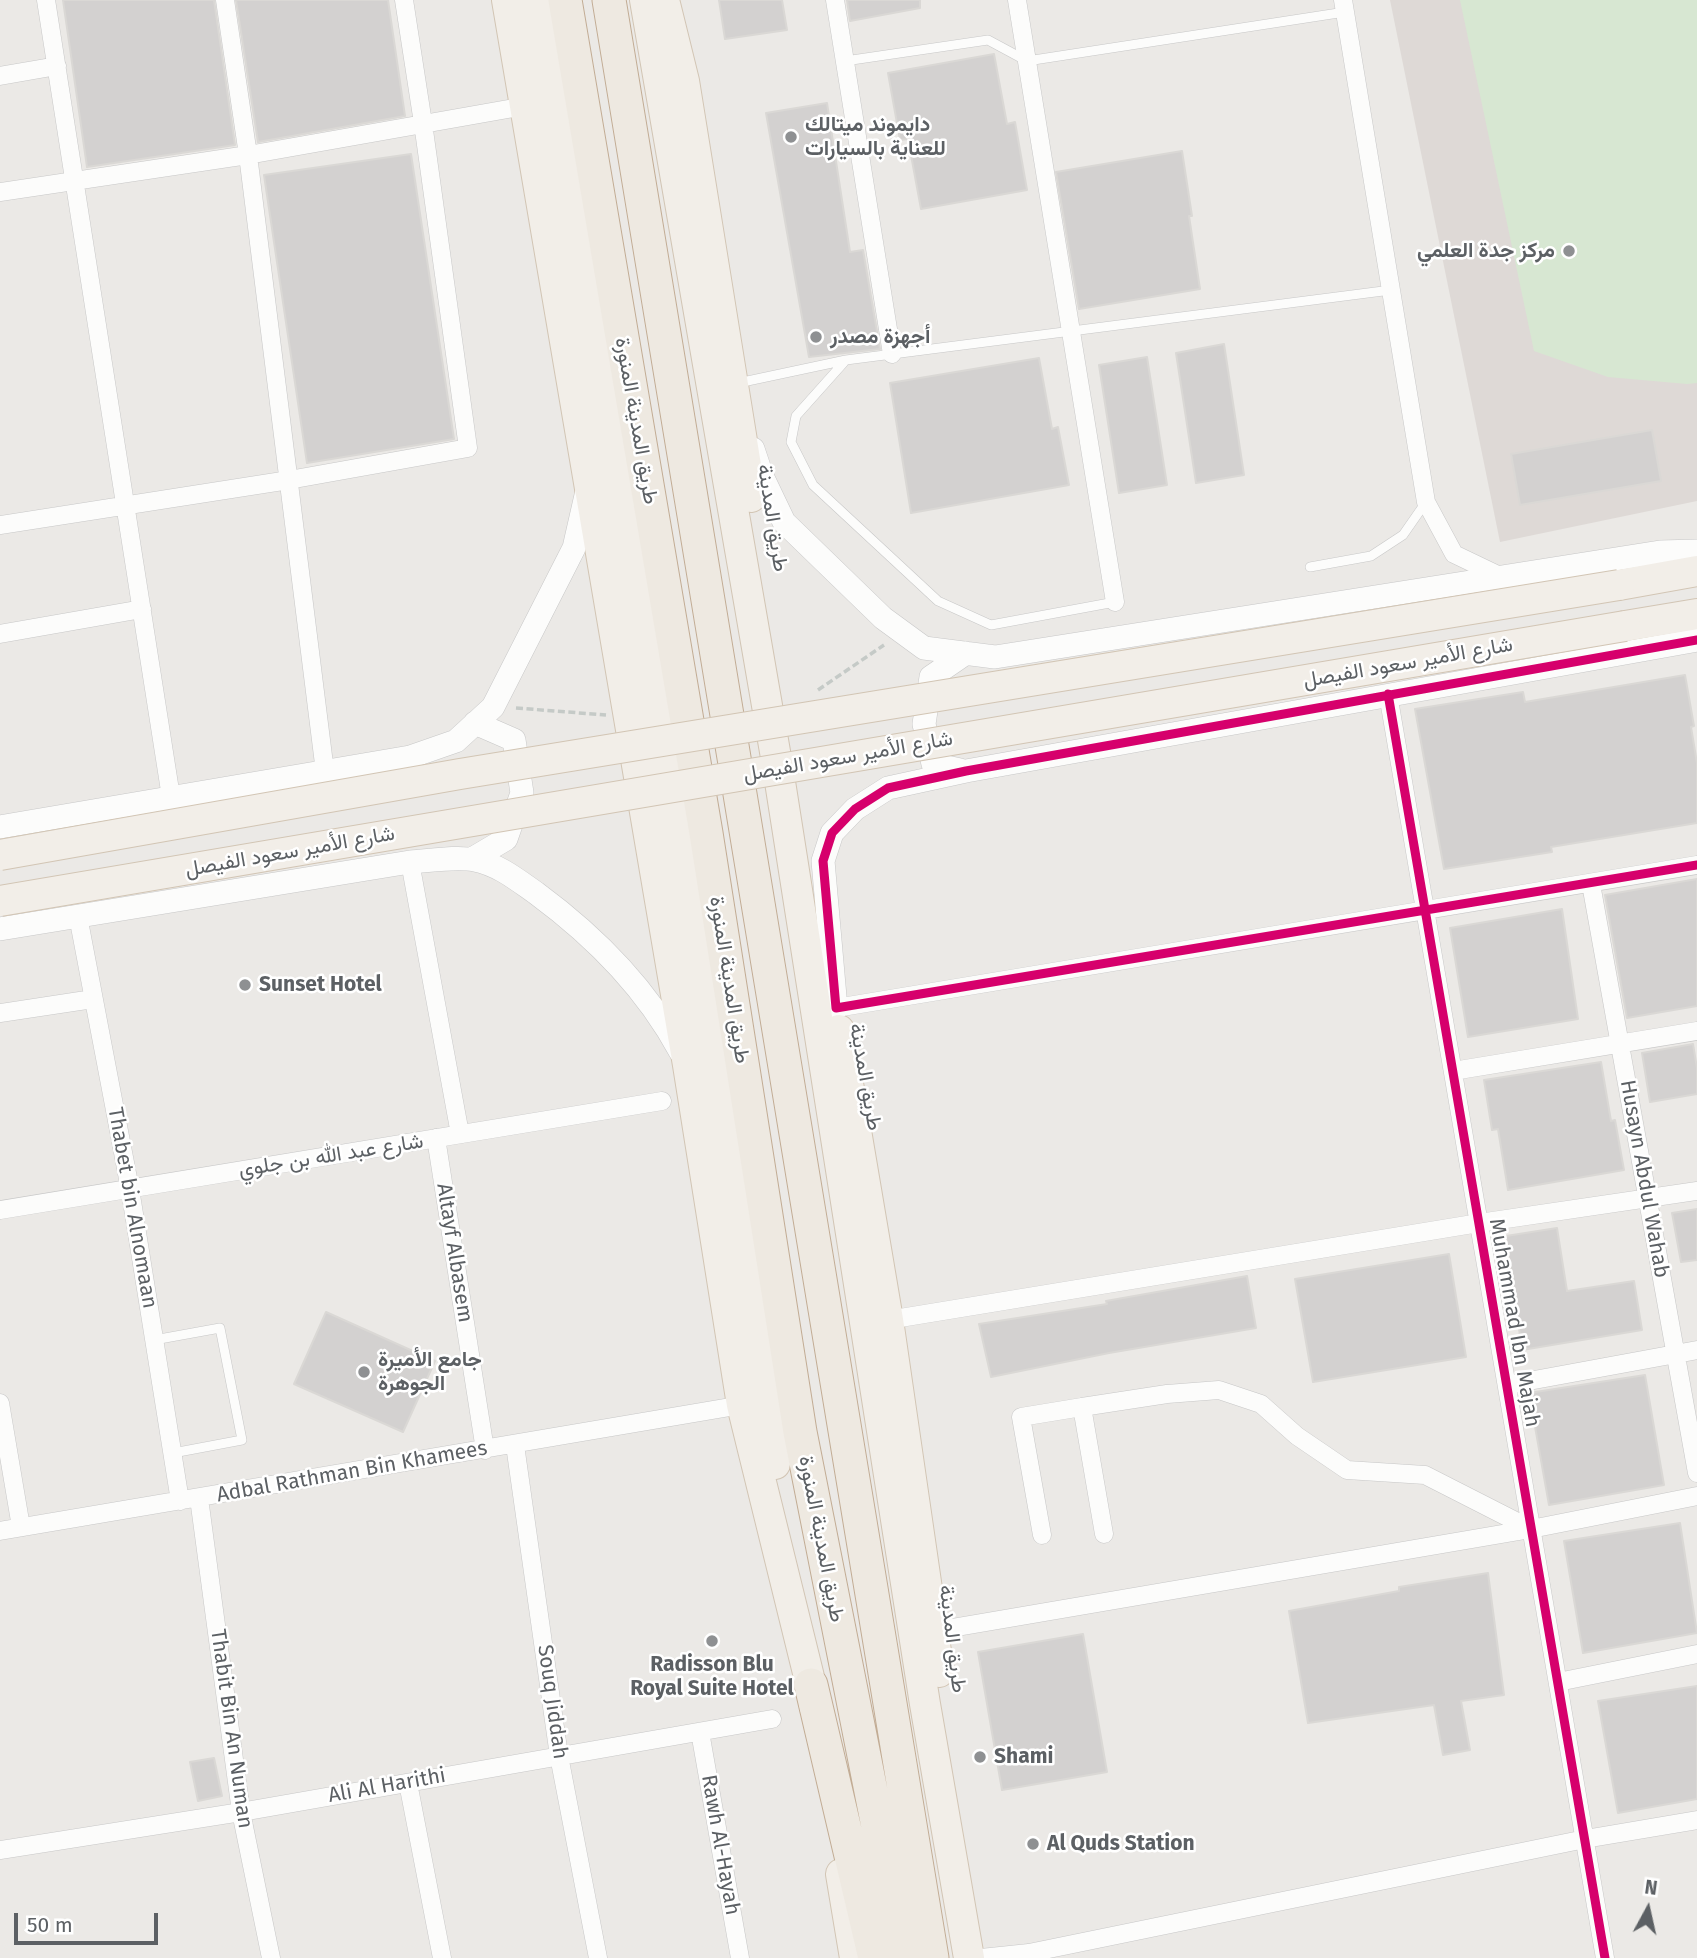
<!DOCTYPE html>
<meta charset="utf-8">
<style>
body{margin:0}
#map{position:relative;width:1697px;height:1958px;overflow:hidden;background:#ebe9e6;font-family:"Fira Sans",sans-serif}
canvas{display:block}
.north{position:absolute;left:1613px;top:1874px;width:70px;height:70px;-webkit-text-stroke:5px #fff;paint-order:stroke;rotate:8deg;font-size:19px;font-weight:700;line-height:28px;text-align:center;color:#5c6064}
.north::after{content:'';display:block;margin:auto;width:24px;height:32px;background:#5c6064;clip-path:polygon(50% 0,100% 100%,50% 72%,0 100%)}
.scale{position:absolute;left:14px;top:1913px;width:144px;height:32px;box-sizing:border-box;border:4px solid #5c6064;border-top:0;padding-left:9px;font-size:21px;line-height:24px;white-space:nowrap;color:#5c6064;-webkit-text-stroke:5px #fff;paint-order:stroke}
</style>
<div id="map">
<canvas width="1697" height="1958"></canvas>
<div class="north">N</div>
<div class="scale">50 m</div>
</div>
<script>
const ctx = document.querySelector('canvas').getContext('2d');
ctx.lineJoin = 'round';
function fillPath(path, color) { ctx.fillStyle = color; ctx.fill(path, 'evenodd'); }
function stroke(path, color, width, dash) { ctx.strokeStyle = color; ctx.lineWidth = width; ctx.lineCap = dash ? 'butt' : 'round'; ctx.setLineDash(dash || []); ctx.stroke(path); }
function write(font, color, halo, rows, align = 'center') {
  ctx.font = font + ' "Fira Sans",Vazirmatn,sans-serif'; ctx.lineWidth = 5; ctx.setLineDash([]); ctx.textBaseline = 'middle'; ctx.strokeStyle = halo; ctx.fillStyle = color; for (const [text, x, y, turn = 0] of rows) {
    ctx.save(); ctx.translate(x, y); ctx.rotate((+turn || 0) * Math.PI / 180); ctx.textAlign = isNaN(turn) ? turn : align; if (halo) ctx.strokeText(text, 0, 0); ctx.fillText(text, 0, 0); ctx.restore();
  }
}
fillPath(new Path2D(`
 M1390,0H1697V501L1500,542Z`), '#ded9d6');
fillPath(new Path2D(`
 M1460,0H1697V383L1687,384L1608,377L1534,351Z`), '#d7e7d2');
const building = new Path2D(`
 M63,0H214L235,145L87,167Z
 M236,0H388L405,116L258,142Z
 M719,0H782L787,30L725,39Z
 M847,0H920V8L850,21Z
 M994,54L1007,124L1015,122L1027,190L921,209L908,139L900,140L888,73Z
 M827,103L850,252L863,250L880,349L809,357L766,113Z
 M1182,151L1192,216H1189L1200,289L1079,309L1056,172Z
 M411,154L454,439L307,463L264,175Z
 M1224,344L1244,475L1196,483L1176,353Z
 M1147,357L1167,485L1119,493L1099,365Z
 M1039,358L1052,429L1058,427L1069,485L911,513L890,383Z
 M1652,430L1661,481L1520,505L1511,454Z
 M1685,675L1694,726L1691,727L1697,763V823L1551,847L1552,852L1444,869L1415,709L1523,692L1525,702Z
 M1697,879V1006L1627,1018L1605,895Z
 M1562,909L1578,1019L1468,1037L1450,928Z
 M1693,1044L1697,1068V1094L1650,1102L1642,1053Z
 M1601,1062L1611,1121L1615,1120L1624,1170L1508,1190L1498,1129L1492,1130L1484,1080Z
 M1697,1209V1260L1681,1262L1672,1213Z
 M1557,1228L1567,1291L1634,1281L1642,1330L1522,1350L1506,1236Z
 M1449,1254L1466,1357L1313,1382L1295,1279Z
 M1247,1276L1256,1328L1109,1353L991,1377L979,1324L1107,1304L1106,1301Z
 M326,1312L435,1361L403,1432L294,1384Z
 M1645,1375L1664,1485L1549,1505L1529,1393Z
 M1680,1523L1697,1633L1583,1653L1564,1541Z
 M1488,1573L1504,1695L1461,1701L1470,1750L1443,1755L1434,1705L1308,1723L1289,1611L1399,1591V1587Z
 M1083,1634L1107,1772L1002,1790L978,1652Z
 M1697,1686V1799L1618,1813L1598,1701Z
 M214,1758L222,1796L198,1801L190,1762Z`);
fillPath(building, '#d3d1d0');
stroke(building, '#dad8d5', 2);
const service = new Path2D(`
 M845,61L988,40L1027,61L1345,12
 M846,360L796,416L791,442L813,485L938,601L991,625L1115,602
 M738,383L846,360L1391,290
 M1310,567L1371,556L1403,535L1426,502
 M154,1340L220,1328L242,1440L173,1453`);
const minor = new Path2D(`
 M46,0L171,797
 M225,0L248,155L325,772
 M835,0L892,354
 M1017,0L1115,602
 M1343,0L1426,502L1454,554L1502,577
 M0,76L57,66
 M0,192L248,155L525,106
 M0,525L289,480L468,448L423,123L404,0
 M0,634L142,609
 M1388,694L1605,1958
 M410,862L460,1134
 M1591,884L1697,1473
 M78,916L130,1189L180,1501
 M836,1008L1697,865
 M0,1013L93,999
 M1453,1071L1697,1031
 M436,1138L485,1450
 M0,1210L662,1101
 M888,1320L1479,1223L1697,1191
 M1507,1385L1697,1350
 M0,1403L21,1527
 M515,1445L559,1756L598,1958
 M199,1498L241,1812L271,1958
 M0,1531L742,1405
 M1104,1534L1082,1407L1167,1394L1219,1390L1261,1404L1297,1436L1347,1470L1425,1475L1531,1529
 M1042,1535L1021,1417L1082,1407
 M934,1631L1531,1529L1697,1496
 M1558,1682L1697,1654
 M700,1732L740,1958
 M408,1783L442,1958
 M0,1850L241,1812L772,1719
 M981,1958L1029,1953L1585,1839L1697,1820`);
const tertiary = new Path2D(`
 M753,449L762,476L784,522L883,618L924,648L995,657L1660,552L1697,551
 M960,770L933,764L924,724L931,677L966,653
 M0,827L410,757L456,741L493,707L574,548L587,491
 M472,859L506,839L522,793L514,740L475,723
 M0,929L410,862C429,861 457,856 475,860C499,865 516,879 536,893C593,935 646,988 680,1051
 M836,1008L823,861L832,833L855,809L888,788L966,771L1697,640`);
const primary = new Path2D(`
 M507,0L688,1065L742,1405L811,1685L815,1707
 M534,0L669,789L775,1464
 M645,0L778,769L925,1704L969,1958
 M664,0L684,81L751,497
 M1619,585L1697,571
 M1625,626L1697,614
 M839,1030L888,1320L939,1672
 M841,1874L855,1958`);
const motorway = new Path2D(`
 M565,0L706,833L800,1432L904,1958
 M609,0L932,1958
 M811,1685L875,1958`);
stroke(service, '#c7c7c7', 10);
stroke(minor, '#c7c7c7', 19);
stroke(tertiary, '#c7c7c7', 24);
stroke(primary, '#d2c5b4', 32);
stroke(motorway, '#c2ac94', 35);
stroke(new Path2D(`
 M818,690L884,645
 M516,708L606,715`), '#c5cac7', 3.5, [7, 3.5]);
stroke(service, '#fcfcfb', 9);
stroke(minor, '#fcfcfb', 18);
stroke(tertiary, '#fcfcfb', 23);
stroke(primary, '#f2eee8', 30);
stroke(motorway, '#eee9e1', 33);
const primaryBridge = new Path2D(`
 M0,855L460,774L1619,585
 M0,901L1625,626`);
stroke(primaryBridge, '#d2c5b4', 32, []);
stroke(primaryBridge, '#f2eee8', 30);
stroke(new Path2D(`
 M1697,640L966,771L888,788L855,809L832,833L823,861L836,1008L1697,865
 M1388,694L1605,1958`), '#d6006c', 9);
for (const [x, y, r, color] of [
 [791,137,7,"#8e9092"],
 [1569,251,7,"#8e9092"],
 [816,337,7,"#8e9092"],
 [245,985,7,"#8e9092"],
 [364,1372,7,"#8e9092"],
 [712,1641,7,"#8e9092"],
 [980,1757,7,"#8e9092"],
 [1033,1844,7,"#8e9092"]
]) { const dot = new Path2D(); dot.arc(x, y, r, 0, 2 * Math.PI); ctx.fillStyle = color; ctx.fill(dot); stroke(dot, '#fff', 2.5); }
write('bold 21px', '#5c6064', '#fff', [
 ["دايموند ميتالك",805,125],
 ["للعناية بالسيارات",805,149],
 ["مركز جدة العلمي",1555,251,"right"],
 ["أجهزة مصدر",830,337],
 ["Sunset Hotel",259,985],
 ["جامع الأميرة",378,1360],
 ["الجوهرة",378,1384],
 ["Radisson Blu",712,1665,"center"],
 ["Royal Suite Hotel",712,1689,"center"],
 ["Shami",994,1757],
 ["Al Quds Station",1047,1844]
], 'left');
write('21px', '#5c6064', '#fff', [
 ["طريق المدينة المنورة",636,421,80],
 ["طريق المدينة",772,518,81],
 ["شارع الأمير سعود الفيصل",1408,663,-10],
 ["شارع الأمير سعود الفيصل",848,757,-10],
 ["شارع الأمير سعود الفيصل",290,852,-10],
 ["طريق المدينة المنورة",729,980,81],
 ["طريق المدينة",865,1077,80],
 ["شارع عبد الله بن جلوي",331,1156,-9],
 ["Husayn Abdul Wahab",1644,1179,80],
 ["Thabet bin Alnomaan",132,1208,80],
 ["Altayf Albasem",454,1253,81],
 ["Muhammad Ibn Majah",1514,1323,80],
 ["Adbal Rathman Bin Khamees",352,1472,-10],
 ["طريق المدينة المنورة",821,1539,79],
 ["طريق المدينة",952,1639,83],
 ["Souq Jiddah",552,1702,82],
 ["Thabit Bin An Numan",231,1729,82],
 ["Ali Al Harithi",387,1786,-10],
 ["Rawh Al-Hayah",720,1845,80]
]);
</script>
